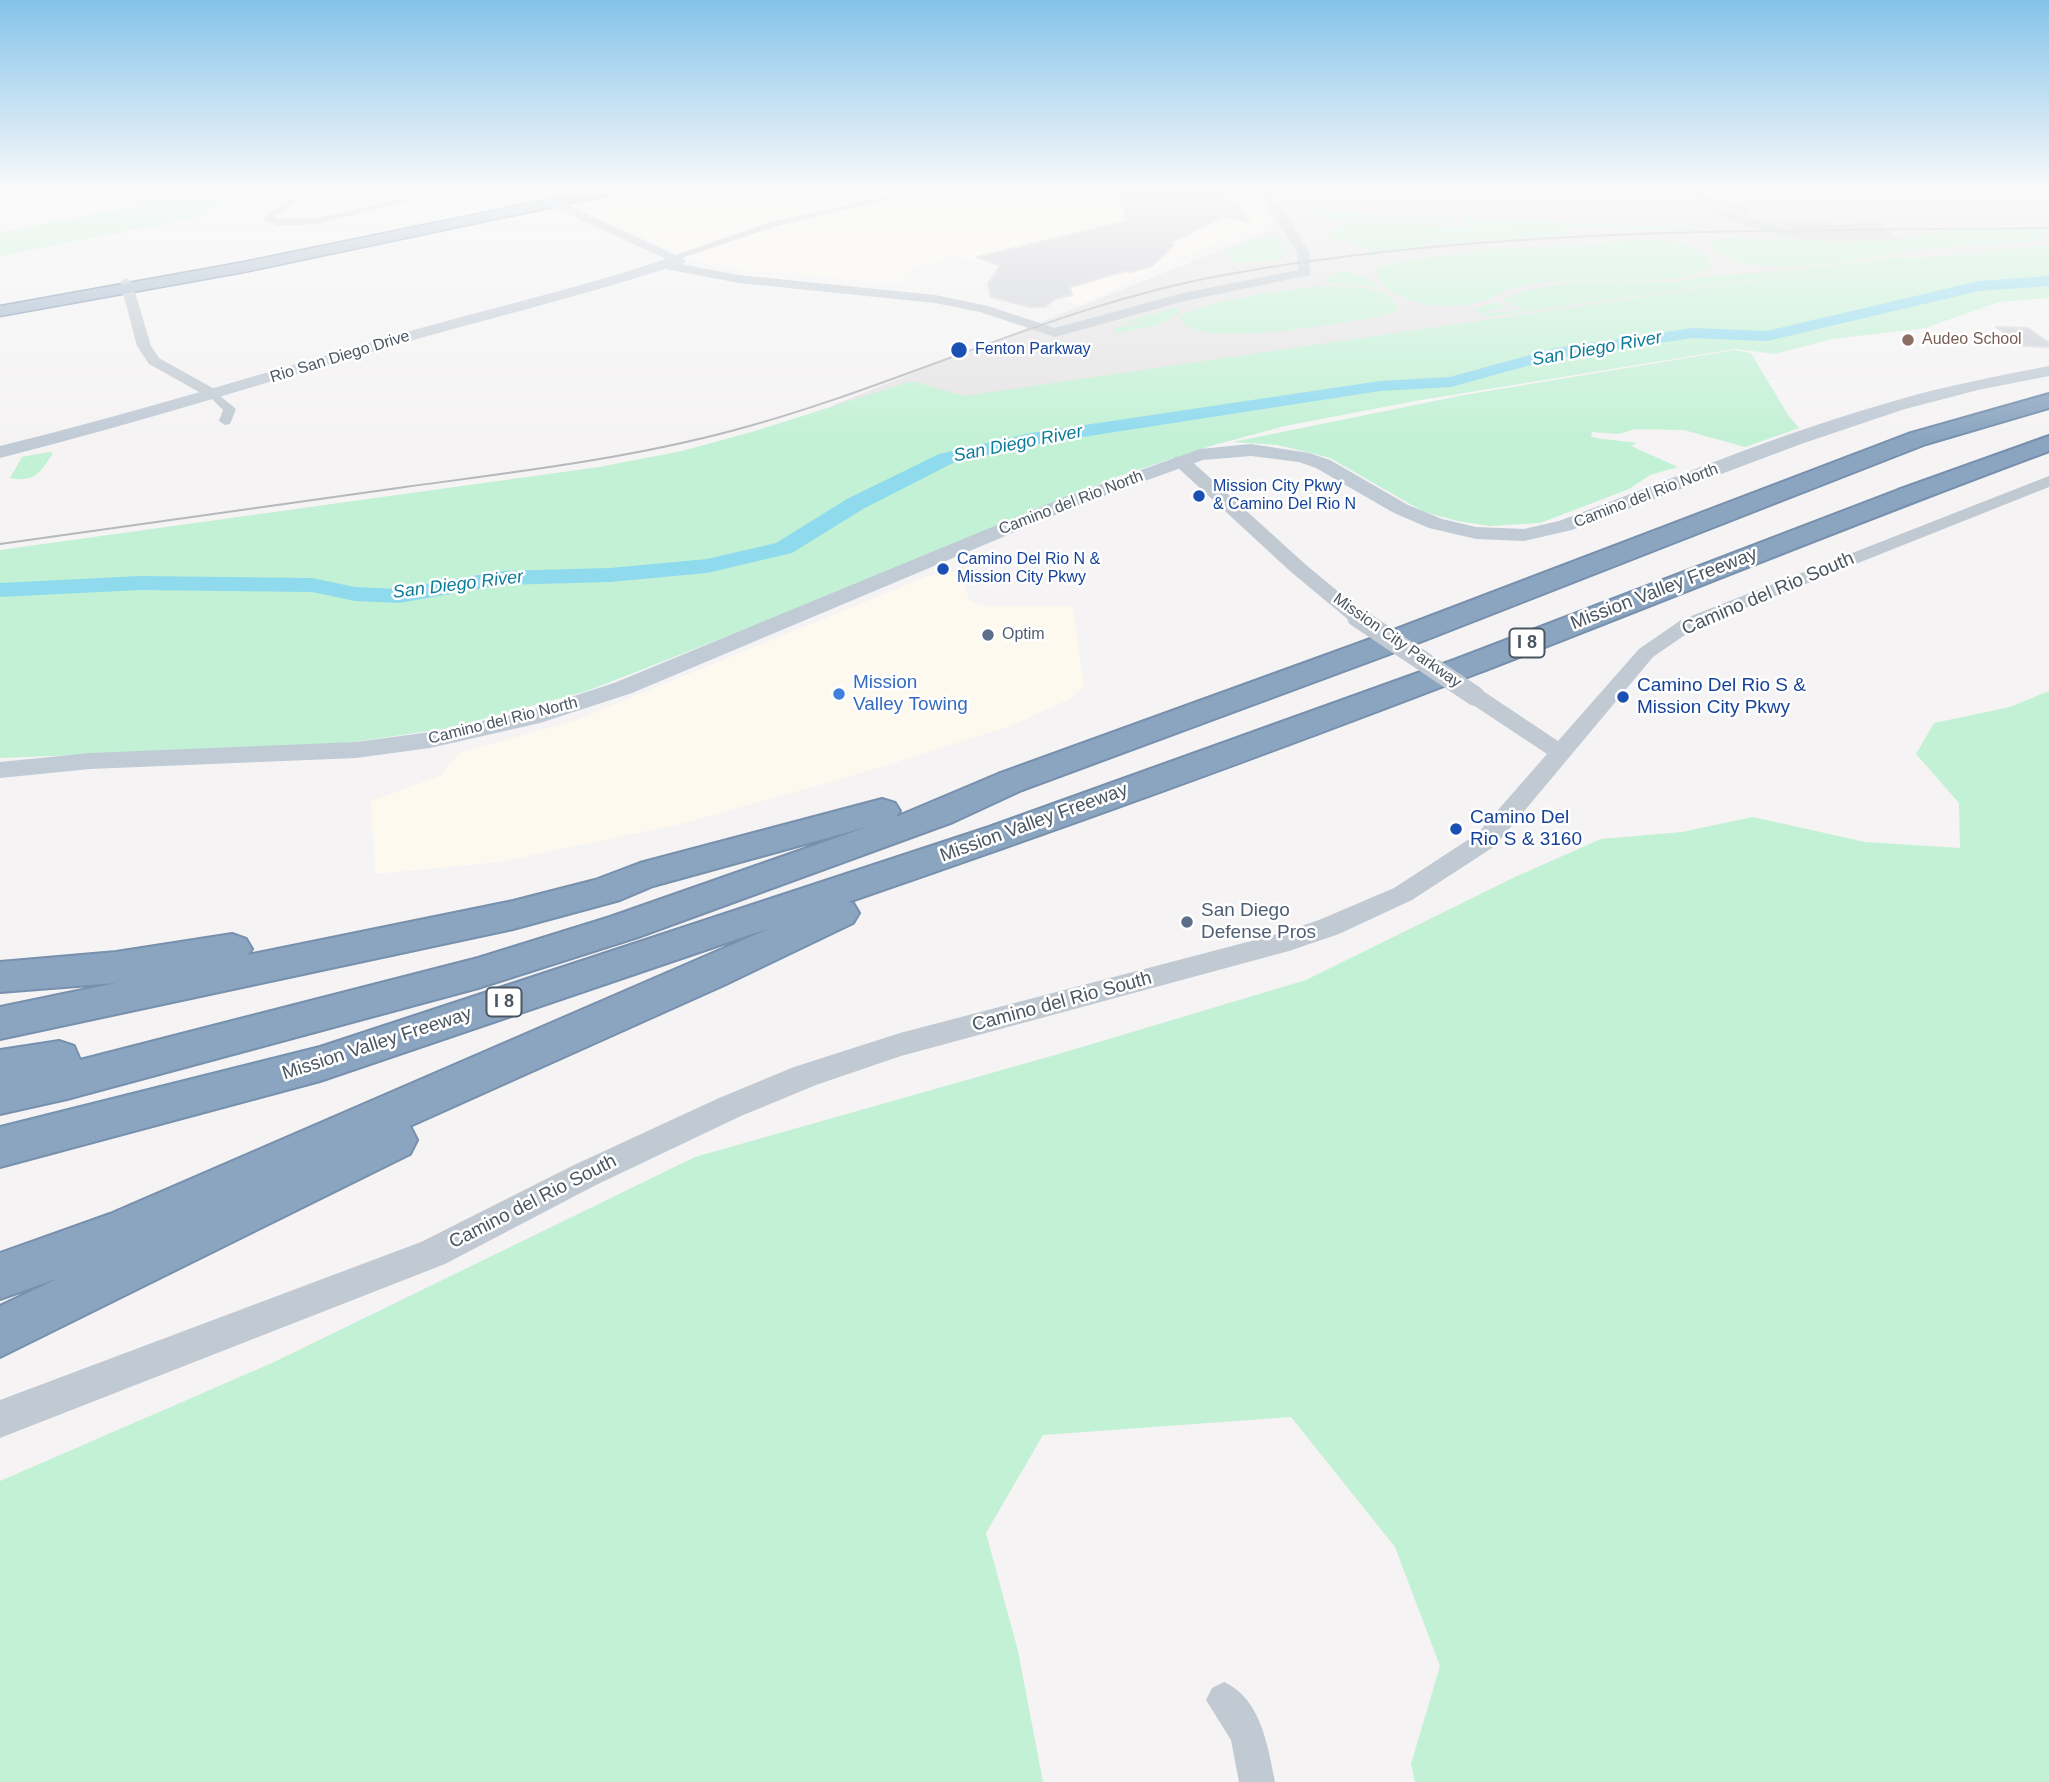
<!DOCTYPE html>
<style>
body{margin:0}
canvas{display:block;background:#f5f3f3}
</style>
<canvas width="2049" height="1782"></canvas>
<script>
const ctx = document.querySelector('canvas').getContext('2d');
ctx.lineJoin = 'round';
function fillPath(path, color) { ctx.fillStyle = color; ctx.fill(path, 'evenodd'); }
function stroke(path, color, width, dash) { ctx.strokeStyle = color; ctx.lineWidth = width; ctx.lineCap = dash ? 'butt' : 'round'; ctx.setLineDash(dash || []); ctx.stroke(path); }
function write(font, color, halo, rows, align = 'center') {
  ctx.font = font + ' Arial,sans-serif'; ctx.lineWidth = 5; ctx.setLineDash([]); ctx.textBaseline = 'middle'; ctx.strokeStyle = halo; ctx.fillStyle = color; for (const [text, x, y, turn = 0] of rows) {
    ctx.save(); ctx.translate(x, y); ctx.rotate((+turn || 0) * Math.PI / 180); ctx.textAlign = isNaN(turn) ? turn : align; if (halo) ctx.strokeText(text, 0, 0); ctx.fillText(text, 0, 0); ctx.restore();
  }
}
fillPath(new Path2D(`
 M629,191H1245L1266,222L1183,256L1080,305L975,260L968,261L956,256L916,267L896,283L747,270L690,259L660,246L574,202Z
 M961,571L969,601L984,606H1073L1084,687L1066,701L1008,727L858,774L685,823L500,862L375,874L371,801L442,775L459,753L576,720L928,576Z`), '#fdf9ef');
fillPath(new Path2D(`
 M1254,191H2049V247L865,424L831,406L1276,228Z`), '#e6e4e5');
fillPath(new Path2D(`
 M159,191H240L205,216L0,256V233L130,206Z
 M1310,210L1454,217L1457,225L1389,219L1343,221L1295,212Z
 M1459,217L1692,228L1695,231L1463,226Z
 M1377,221L1456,227L1560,228L1578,235L1420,244L1421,247L1375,252L1347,240H1331L1329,233L1347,223Z
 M1971,226L2030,227L2048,231L2049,235L2041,233L2044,237L2033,242C1992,245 1951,246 1910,251C1859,257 1753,286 1711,247L1715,240L1725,238L1884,241C1913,238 1941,229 1971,226Z
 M1269,234L1279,237L1286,255L1283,259L1236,263L1224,252V250Z
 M1640,239C1661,240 1703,240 1711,264C1696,289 1575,279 1544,282C1531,284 1518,286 1506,291C1496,295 1487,301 1476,303C1446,310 1391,306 1377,275L1378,267L1415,259L1505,248L1592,245Z
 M2049,245V298L1999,302L1925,328L1832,339L1775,354L1735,349L1415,401L1285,426L1214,445L1116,477L756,625L587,691L449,728L334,745L0,758V550L599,467L682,451L755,431L912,381L964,396L1888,261L1486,317L1473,309L1496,302L1506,308L1488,310L1489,313L1523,310L1502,299L1527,290L1570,283L1677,282L1707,276L1796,270L1897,257L1907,259Z
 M1342,271L1363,276L1379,287L1322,282L1332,276L1334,272Z
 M1319,286C1339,287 1391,284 1398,307L1396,311L1378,317C1344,321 1197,352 1179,318C1191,303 1295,288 1319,286Z
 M1174,308L1179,309L1180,312L1166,321L1152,323H1162L1157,325L1112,334L1117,327L1143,323L1124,322Z
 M1735,350L1751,353L1788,415L1799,428L1745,447L1684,430L1635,429L1619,434L1592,432L1591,436L1595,438L1637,443L1631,446L1678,467L1650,475L1629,489L1540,523L1490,526L1458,521L1424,512L1330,458L1278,445L1233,442L1464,395Z
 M49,452L53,453C41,472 35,483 10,478L22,457Z
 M2049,691V1782H1415L1411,1764L1440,1666L1395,1547L1291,1417L1043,1435L986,1533L1018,1651L1043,1782H0V1481L272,1363L695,1157L1062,1053L1306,980L1517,876L1601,839L1682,832L1753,817L1865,842L1960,848L1959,803L1916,754L1934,723L2010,707Z`), '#c3f1d5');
fillPath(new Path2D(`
 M2049,276V286L1979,291L1767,341L1693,338L1556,358L1451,387L1380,391L1031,445L953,463L863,509L792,553L707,573L610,582L501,585L399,603L355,601L312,592L140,590L0,597V583L140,576L312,578L355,587L399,589L501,571L610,568L707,559L776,543L847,499L939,454L1031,433L1380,381L1450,377L1555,348L1693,328L1767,331L1979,281Z`), '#90daee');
const building = new Path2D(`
 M1117,191L1225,192L1230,202H1238L1249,222L1223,217L1170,243L1174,245L1152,266L1131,272L1125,271L1070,287L1072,295L1055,299L1045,307H1030L991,297L988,284L1000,266L977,257L1127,221Z
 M1766,220H1824L1832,225L1879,222L1898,239L1835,241L1780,237L1773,233L1787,231L1788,227Z
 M1996,327L2028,328L2049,343V347L2022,346Z`);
fillPath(building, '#cdcfd5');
stroke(building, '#d7d9de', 2);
const trunk = new Path2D(`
 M590,191H617L610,195L244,272L0,316V306L244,262Z`);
const motorway = new Path2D(`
 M2049,394V408L1926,444L1387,655L1022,790L953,822L638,937L478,988L67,1099L0,1114V1050L59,1041L74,1046L80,1060L478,958L610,917L867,827L653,886L620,900L513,929L0,1039V1007L116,983L0,992V962L116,952L232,934L246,939L252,949L248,955L513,901L595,880L640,863L882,799L895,803L900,811L896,817L998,774L1365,641L1908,434Z
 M2049,436V451C1857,522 1669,599 1478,673C1270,753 1059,830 848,902L853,903L859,913L853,923L724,985L410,1126L417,1140L410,1154L0,1357V1306L59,1278L0,1299V1253L110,1214L773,927L320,1081L0,1167V1127L320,1047L989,827L1454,660L1898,490Z`);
stroke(trunk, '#7690ad', 3);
stroke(motorway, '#7690ad', 4);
fillPath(new Path2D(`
 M300,191H309L274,218H317L421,195L419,191H427L430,196L317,224L279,226L264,221V217Z
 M910,191H924L773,227L676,260L667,258L767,223Z
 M1694,192L1746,206L1751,212L1740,216L1786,228C1769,238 1696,213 1694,192ZM1705,199L1740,210V211L1721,210Z
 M213,390L236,409L230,424L225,425L219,421L223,410L207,394Z
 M1224,1682C1261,1698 1268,1747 1275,1782H1239L1231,1740L1206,1700L1212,1688Z`), '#c1cad2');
fillPath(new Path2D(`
 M511,191H523L539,202L529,204Z
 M1260,191H1270L1309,252L1310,275L1185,301L1055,337L980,312L935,303L739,283L665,269L659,265L665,261L739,275L935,295L988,306L1055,328L1183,293L1298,270L1297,252Z
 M126,278L132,282L151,346L159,358L218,391L221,394L218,397H208L149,364L137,346L120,282Z
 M1181,456L1187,457L1305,564L1364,613L1367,617L1364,621H1350L1291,572L1175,465L1173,461L1175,457Z
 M2049,476V487L1695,628L1653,657L1495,846L1412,900L1339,934L1289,951L901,1056L816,1085L741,1116L596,1185L445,1264L0,1438V1400L421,1242L574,1165L719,1098L794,1067L900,1033L1274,935L1319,920L1394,888L1477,834L1547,754L1467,701L1464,696L1467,691H1483L1558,741L1639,649L1681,620Z`), '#c1cad2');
fillPath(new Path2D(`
 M546,195L686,260L684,263C598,291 511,313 424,337C282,377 143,422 0,458V446C138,412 273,370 410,331C496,307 582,287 666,259L542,202V196Z
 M2049,366V376L1978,390L1905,409L1801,444L1572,530L1524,541L1476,539L1429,528L1394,513L1316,468L1299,462L1251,456L1203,460L1079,505L632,693L540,723L430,748L356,758L90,769L0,778V762L90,753L356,742L430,732L525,712L614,683L1065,497L1200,449L1251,444L1309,453L1330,460L1408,505L1442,519L1476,527L1524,529L1559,521C1670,480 1780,433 1894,401C1945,386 1997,376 2049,366Z`), '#c1cbd6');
fillPath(trunk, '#9fb4c9');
fillPath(motorway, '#8ba5c1');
stroke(new Path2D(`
 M0,544C135,525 270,506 405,487C515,472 627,459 735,430C900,386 1054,306 1224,275C1495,226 1774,231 2049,228`), '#b5b8bd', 2);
stroke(new Path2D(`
 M1357,617L1475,696`), '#c1cad2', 20);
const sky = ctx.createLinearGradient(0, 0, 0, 440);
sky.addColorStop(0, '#85c3ea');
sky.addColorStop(0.43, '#fafafa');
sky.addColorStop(1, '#fafafa00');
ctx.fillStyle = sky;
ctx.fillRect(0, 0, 2049, 440);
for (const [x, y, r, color] of [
 [1908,340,7,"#8d6e63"],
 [959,350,9,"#1a4fb4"],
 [1199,496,7,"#1a4fb4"],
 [943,569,7,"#1a4fb4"],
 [988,635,7,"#5c6f8a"],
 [839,694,7,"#3f7fe0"],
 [1623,697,7,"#1a4fb4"],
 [1456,829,7,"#1a4fb4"],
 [1187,922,7,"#5c6f8a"]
]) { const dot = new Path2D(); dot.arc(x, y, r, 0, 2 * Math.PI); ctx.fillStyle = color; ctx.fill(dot); stroke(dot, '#fff', 2.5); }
write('16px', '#785e54', '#fff', [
 ["Audeo School",1922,340]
], 'left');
write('16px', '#164399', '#fff', [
 ["Fenton Parkway",975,350],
 ["Mission City Pkwy",1213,487],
 ["& Camino Del Rio N",1213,505],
 ["Camino Del Rio N &",957,560],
 ["Mission City Pkwy",957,578]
], 'left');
write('16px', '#4a5661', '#fff', [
 ["Rio San Diego Drive",340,357,-17],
 ["Camino del Rio North",1646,496,-21],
 ["Camino del Rio North",1071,503,-21],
 ["Mission City Parkway",1397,641,35],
 ["Camino del Rio North",503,721,-14]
]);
write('16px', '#4e5e75', '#fff', [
 ["Optim",1002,635]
], 'left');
write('italic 18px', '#0c7c9b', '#fff', [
 ["San Diego River",1597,349,-10],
 ["San Diego River",1018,444,-11],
 ["San Diego River",458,585,-7]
]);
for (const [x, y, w] of [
 [1527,643,35],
 [504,1002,35]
]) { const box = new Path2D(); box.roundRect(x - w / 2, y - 14.5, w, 29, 5); ctx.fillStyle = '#fff'; ctx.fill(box); stroke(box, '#4a5661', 2); }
write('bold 18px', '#4a5661', null, [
 ["I 8",1527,643],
 ["I 8",504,1002]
]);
write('19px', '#4a5661', '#fff', [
 ["Mission Valley Freeway",1664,589,-21],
 ["Camino del Rio South",1768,594,-23],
 ["Mission Valley Freeway",1034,823,-20],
 ["Camino del Rio South",1062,1002,-15],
 ["Mission Valley Freeway",377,1044,-18],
 ["Camino del Rio South",533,1202,-27]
]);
write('19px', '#366cbe', '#fff', [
 ["Mission",853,683],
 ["Valley Towing",853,705]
], 'left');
write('19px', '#164399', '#fff', [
 ["Camino Del Rio S &",1637,686],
 ["Mission City Pkwy",1637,708],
 ["Camino Del",1470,818],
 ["Rio S & 3160",1470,840]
], 'left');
write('19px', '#4e5e75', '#fff', [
 ["San Diego",1201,911],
 ["Defense Pros",1201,933]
], 'left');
</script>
